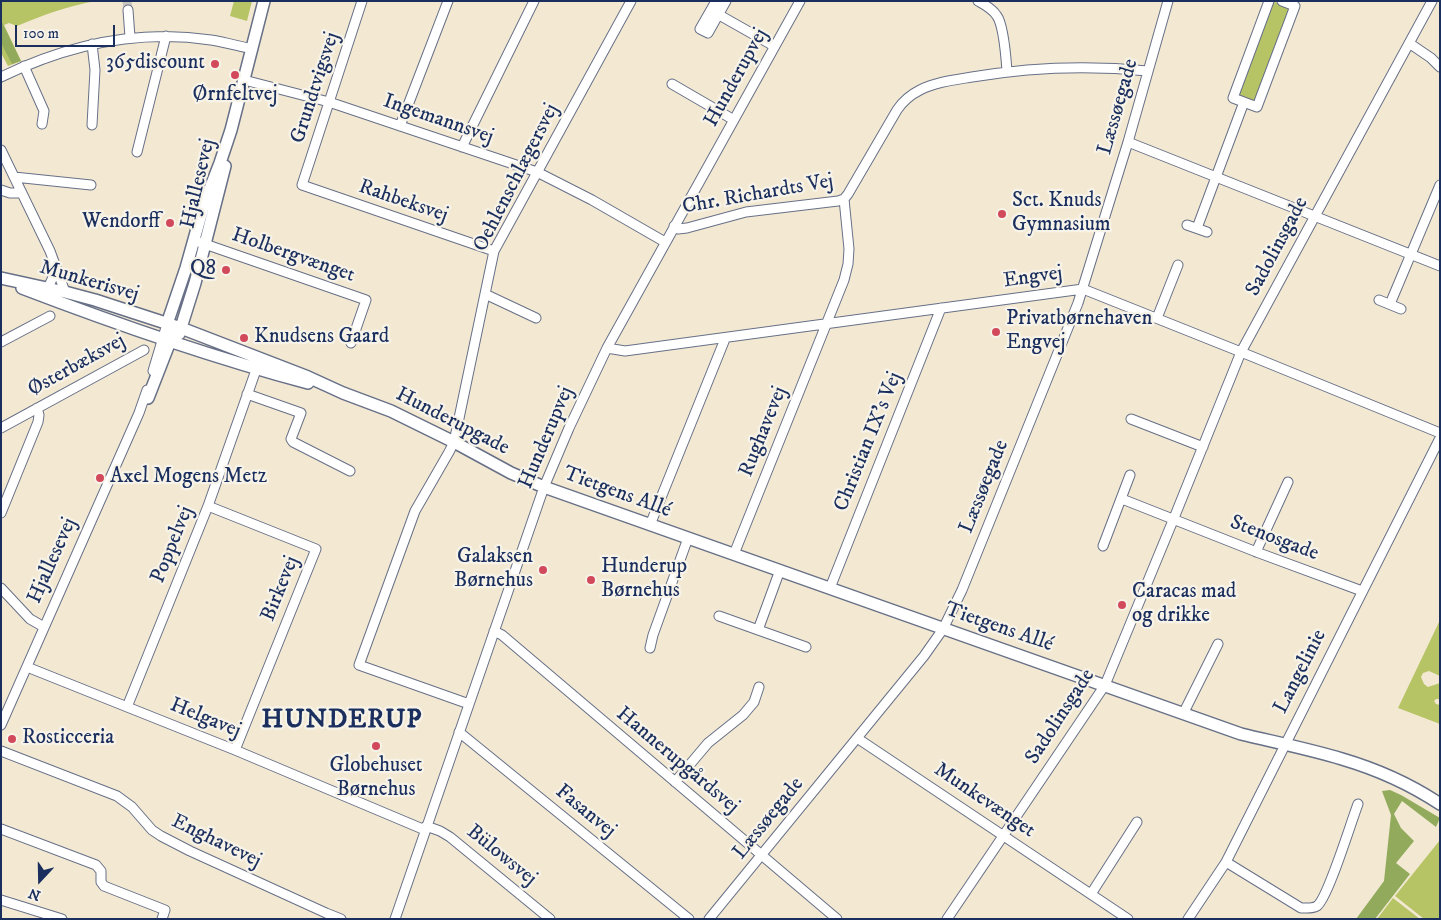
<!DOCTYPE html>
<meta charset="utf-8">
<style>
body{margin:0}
#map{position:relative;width:1441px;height:920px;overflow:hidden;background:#f3e9d3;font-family:"IM FELL DW Pica",serif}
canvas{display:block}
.frame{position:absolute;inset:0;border:2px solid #1b2f5e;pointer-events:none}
.north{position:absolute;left:15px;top:855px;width:50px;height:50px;-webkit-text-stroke:4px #f7f3e8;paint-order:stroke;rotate:201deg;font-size:14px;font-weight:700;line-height:20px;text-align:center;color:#1b2f5e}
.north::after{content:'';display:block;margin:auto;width:18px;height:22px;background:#1b2f5e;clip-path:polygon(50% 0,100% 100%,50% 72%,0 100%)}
.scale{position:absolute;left:15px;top:25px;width:100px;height:22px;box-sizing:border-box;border:2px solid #1b2f5e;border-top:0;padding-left:6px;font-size:15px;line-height:18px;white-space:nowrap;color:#1b2f5e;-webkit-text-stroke:4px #f7f3e8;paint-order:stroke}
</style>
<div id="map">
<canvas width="1441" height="920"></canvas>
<div class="frame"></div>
<div class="north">N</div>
<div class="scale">100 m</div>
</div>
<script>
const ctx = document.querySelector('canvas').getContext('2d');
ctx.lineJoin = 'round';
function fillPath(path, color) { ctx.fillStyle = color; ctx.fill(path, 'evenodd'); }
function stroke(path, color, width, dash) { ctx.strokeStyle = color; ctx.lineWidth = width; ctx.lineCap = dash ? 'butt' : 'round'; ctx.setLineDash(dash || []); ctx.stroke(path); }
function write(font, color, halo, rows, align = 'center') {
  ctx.font = font + ' "IM FELL DW Pica",serif'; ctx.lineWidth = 4.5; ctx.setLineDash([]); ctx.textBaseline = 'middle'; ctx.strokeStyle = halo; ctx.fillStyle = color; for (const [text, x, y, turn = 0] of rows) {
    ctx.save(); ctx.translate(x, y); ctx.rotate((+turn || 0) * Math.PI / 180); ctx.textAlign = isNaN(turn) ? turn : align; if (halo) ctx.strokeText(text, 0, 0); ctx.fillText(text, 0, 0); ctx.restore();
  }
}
fillPath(new Path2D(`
 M1,1H96C68,6 43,15 17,26L9,23L4,25L21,61L8,66L1,53Z
 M234,1H252L247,21L230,16Z
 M1275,2L1288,8L1289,11L1256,100L1253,102L1239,95L1272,4Z
 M1440,620V676L1429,671L1423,673L1421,677L1424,684L1428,687L1440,683V699H1436L1434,701L1436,704L1440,705V724L1398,708Z
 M1440,840V919H1424L1395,896Z
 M1393,898L1420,919H1377Z`), '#b7c466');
fillPath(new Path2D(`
 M1,20L21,61L12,64L1,43Z
 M1390,790L1401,795L1440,818L1436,827L1402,801L1394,814L1401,828L1414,841L1396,863L1410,874L1375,919H1356L1384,881L1391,815L1382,791Z`), '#91aa5b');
stroke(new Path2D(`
 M127,1L128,10`), '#c8c4bc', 9, [9, 4.5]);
const minor = new Path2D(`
 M362,1L302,185L494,251
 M716,1L700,29L708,33L726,1
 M978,1C985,5 993,9 997,16C1004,26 1006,58 1007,71
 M1269,1L1233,98L1257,107L1295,6L1282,1
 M128,10L130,37
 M714,12L774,46
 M1409,43L1431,58L1440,67
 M92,44L95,70L92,125
 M24,66L44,111L42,124
 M1,77C67,45 138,29 211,40C224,42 238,46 252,49
 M244,80L329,102L537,172L592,200L665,242
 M672,84L734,120
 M400,126L448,1
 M1128,142L1440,266
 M462,147L534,1
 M1,150L50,251L65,292
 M137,152L166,36
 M14,177L91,185
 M1,190L10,193H22
 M1187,225L1207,232
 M674,226L678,229L687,228L746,212L838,201L844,199L848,194L897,110C903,101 910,95 920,90C936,82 954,80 972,77C1031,67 1089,65 1148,71
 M1197,228L1244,102
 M199,242L366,300L351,343
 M48,288L53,277L51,263
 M485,294L536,318
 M1379,300L1401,309
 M1390,304L1440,185
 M1157,318L1178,265
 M1,342L50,316
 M607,348L625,351L1083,289L1241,352L1440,433
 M153,371L167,324
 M247,394L301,413L291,439L293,442L350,471
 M1131,419L1203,447
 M1,428L144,350
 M1122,499L1259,553L1362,591
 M208,506L316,549L235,750
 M1,513L38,422L39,415L37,408
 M650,525L725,339
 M1103,546L1130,475
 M1256,552L1288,482
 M734,554L844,280L848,264L849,249L844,199
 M1,588L30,619L44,627
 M830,588L941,308
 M719,616L806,647
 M758,630L780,570
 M494,631L502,635L837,919
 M650,648L653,635L688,538
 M27,667L235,750L425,830
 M469,704L359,665L415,511L449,452L454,442L494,251L631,1
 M127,707L208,506L256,370
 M1183,714L1218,644
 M1,725L139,413L147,390
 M459,732L689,919
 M857,738L1128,919
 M1,751L117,796L132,807L152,830L161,836L190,851L326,913L341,919
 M675,782L708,743L743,715L754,702L759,687
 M426,826L440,831L450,837L550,919
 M1,829L96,865L101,871V882L104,886L165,910L162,919
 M1226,862L1301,908C1307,908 1312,909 1317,906C1328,898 1351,822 1358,804
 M1091,894L1137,822
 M1,900L62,919
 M395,919L544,487L569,428L607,348L800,1
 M709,919L924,656L943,629L962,590L1078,303L1128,142L1168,1
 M947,919L1105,685L1174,518L1241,352L1432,1
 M1188,919L1226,862L1440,438`);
const major = new Path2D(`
 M1,278L65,292L95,300L181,328L308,377L343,393L391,411L454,442L511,473L544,487L1241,734C1274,742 1309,749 1342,759C1376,769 1410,784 1440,804
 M22,288C116,324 211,357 308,383
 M167,324L186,268L204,204L220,163L231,130L264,1
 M179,334L195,283L225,166
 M148,398L171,339V334`);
stroke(minor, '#677087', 11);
stroke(major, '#677087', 14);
stroke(minor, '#fff', 9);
stroke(major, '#fff', 11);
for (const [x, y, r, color] of [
 [215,64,5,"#d1495b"],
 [235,75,5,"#d1495b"],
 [1002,214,5,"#d1495b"],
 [170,223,5,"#d1495b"],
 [226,270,5,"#d1495b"],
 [996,332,5,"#d1495b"],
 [244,338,5,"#d1495b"],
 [100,478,5,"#d1495b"],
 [543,570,5,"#d1495b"],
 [591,580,5,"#d1495b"],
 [1122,605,5,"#d1495b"],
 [12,739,5,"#d1495b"],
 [376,746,5,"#d1495b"]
]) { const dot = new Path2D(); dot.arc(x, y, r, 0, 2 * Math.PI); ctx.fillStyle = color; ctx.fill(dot); stroke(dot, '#f7f3e8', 2); }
write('21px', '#1b2f5e', '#f7f3e8', [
 ["365discount",205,64,"right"],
 ["Ørnfeltvej",235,96,"center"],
 ["Sct. Knuds",1012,202],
 ["Gymnasium",1012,226],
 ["Wendorff",160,223,"right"],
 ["Q8",216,270,"right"],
 ["Privatbørnehaven",1006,320],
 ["Engvej",1006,344],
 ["Knudsens Gaard",254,338],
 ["Axel Mogens Metz",110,478],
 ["Galaksen",533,558,"right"],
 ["Børnehus",533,582,"right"],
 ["Hunderup",601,568],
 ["Børnehus",601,592],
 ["Caracas mad",1132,593],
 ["og drikke",1132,617],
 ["Rosticceria",22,739],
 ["Globehuset",376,767,"center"],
 ["Børnehus",376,791,"center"]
], 'left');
write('21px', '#1b2f5e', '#f7f3e8', [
 ["Hunderupvej",737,78,-61],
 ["Grundtvigsvej",316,88,-72],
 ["Læssøegade",1119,107,-74],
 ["Ingemannsvej",438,120,19],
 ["Oehlenschlægersvej",517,178,-63],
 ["Hjallesevej",199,184,-77],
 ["Chr. Richardts Vej",758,195,-10],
 ["Rahbeksvej",403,202,19],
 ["Sadolinsgade",1278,247,-62],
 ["Holbergvænget",293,256,19],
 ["Engvej",1033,278,-8],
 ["Munkerisvej",89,282,16],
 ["Østerbæksvej",77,366,-29],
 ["Hunderupgade",452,422,27],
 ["Rughavevej",764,432,-68],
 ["Hunderupvej",547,438,-67],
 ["Christian IX's Vej",869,442,-68],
 ["Læssøegade",985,487,-68],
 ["Tietgens Allé",617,493,20],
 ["Stenosgade",1274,539,21],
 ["Poppelvej",173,545,-68],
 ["Hjallesevej",53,561,-66],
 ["Birkevej",281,589,-68],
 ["Tietgens Allé",999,628,19],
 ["Langelinie",1301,672,-63],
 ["Sadolinsgade",1061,717,-57],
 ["Helgavej",205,719,22],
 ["Hannerupgårdsvej",677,761,40],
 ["Munkevænget",984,801,34],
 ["Fasanvej",585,812,39],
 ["Læssøegade",769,819,-51],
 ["Enghavevej",216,842,26],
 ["Bülowsvej",501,856,39]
]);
ctx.letterSpacing = '1px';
write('bold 26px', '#1b2f5e', '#f7f3e8', [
 ["HUNDERUP",342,722]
]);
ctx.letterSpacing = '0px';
</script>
